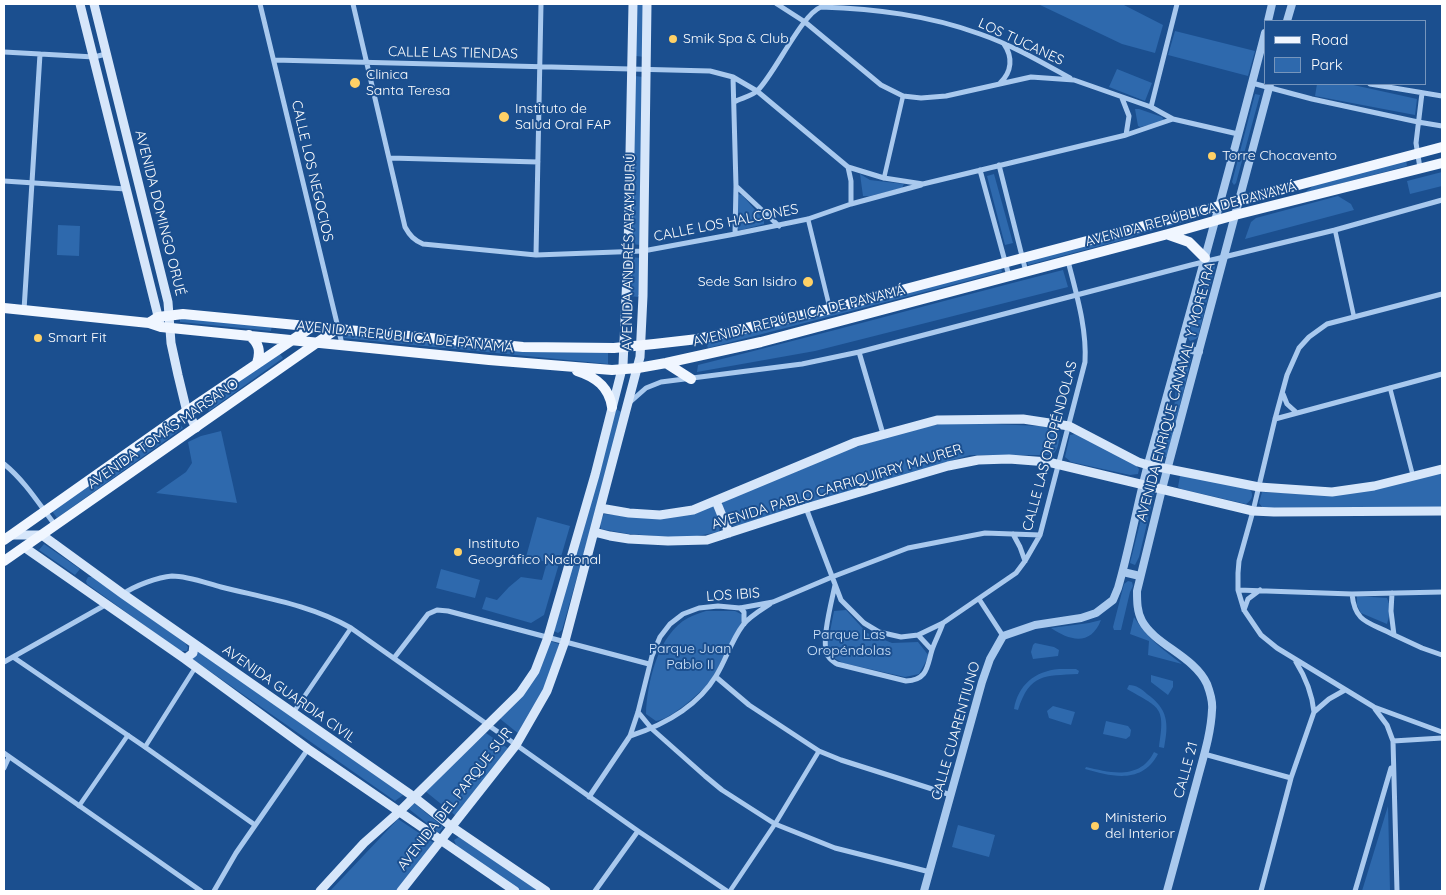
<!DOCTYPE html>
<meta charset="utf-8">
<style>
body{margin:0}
#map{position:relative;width:1446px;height:895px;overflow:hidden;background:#1b4f8f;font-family:Quicksand,sans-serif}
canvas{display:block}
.frame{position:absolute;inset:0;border:5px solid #fff;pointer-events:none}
.legend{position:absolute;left:1264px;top:20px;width:162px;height:65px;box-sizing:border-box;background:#1b4f8f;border:1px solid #7695bc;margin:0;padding:6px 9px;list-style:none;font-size:15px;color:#fff}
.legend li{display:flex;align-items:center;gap:10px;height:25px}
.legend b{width:25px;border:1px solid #7695bc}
</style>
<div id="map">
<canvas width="1446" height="895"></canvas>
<div class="frame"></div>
<ul class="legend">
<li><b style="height:6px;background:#f0f6ff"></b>Road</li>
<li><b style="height:14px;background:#2e69ad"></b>Park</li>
</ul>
</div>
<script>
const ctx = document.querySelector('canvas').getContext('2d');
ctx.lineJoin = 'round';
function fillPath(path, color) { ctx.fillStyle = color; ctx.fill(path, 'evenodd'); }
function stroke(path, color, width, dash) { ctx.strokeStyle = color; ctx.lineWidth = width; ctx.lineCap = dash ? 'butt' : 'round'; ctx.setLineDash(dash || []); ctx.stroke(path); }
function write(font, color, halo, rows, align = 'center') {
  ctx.font = font + ' Quicksand,sans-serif'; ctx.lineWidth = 4; ctx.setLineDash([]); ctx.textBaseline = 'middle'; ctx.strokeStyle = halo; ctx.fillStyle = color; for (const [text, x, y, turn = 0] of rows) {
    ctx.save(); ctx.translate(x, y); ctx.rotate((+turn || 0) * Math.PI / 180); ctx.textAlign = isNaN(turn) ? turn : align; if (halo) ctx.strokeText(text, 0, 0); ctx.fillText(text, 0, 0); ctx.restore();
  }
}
fillPath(new Path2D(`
 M636,4H645V57L636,56Z
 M1038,4H1122L1163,25L1155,53L1122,44Z
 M1175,31L1255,51L1248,76L1168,55Z
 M1117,69L1152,83L1145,101L1109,87Z
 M635,76L643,77L641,245L631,244Z
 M1317,84H1349L1417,99L1415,115L1315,96Z
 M1255,94L1260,95L1236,183L1234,185L1232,182Z
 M1135,109H1139L1162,117L1164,120L1162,122L1140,127L1138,126Z
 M1406,160L1407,166L1304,193L1317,183Z
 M1442,172V186L1410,194L1407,181Z
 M860,174L870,180L904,184L902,188L870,196H863Z
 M994,174L1013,243L1005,245L987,176Z
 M737,194L742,195L764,220V224L741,230L737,229Z
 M1338,196L1351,204L1354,210L1245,239L1251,222L1256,218Z
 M1194,218L1195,219L1139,234L1130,238L1028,265L1027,260Z
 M58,225L80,226L79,256L57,255Z
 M630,257L641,258L639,297L629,296Z
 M1216,263L1198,337L1196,339L1190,341L1188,338L1207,265Z
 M1001,268L1002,272L708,348L706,342Z
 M1063,270L1068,287L815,351L697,372L698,365C820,335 941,301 1063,270Z
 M180,316L272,325L271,331L180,322Z
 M344,334L608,352V364L343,338Z
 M279,353L283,358L209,411L205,405Z
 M1186,356L1191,360L1167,457H1165L1162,456V454L1174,411L1176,385L1184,357Z
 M616,409L623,413V415L562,630L558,633L554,631L614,412Z
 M179,423L183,428L57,518L52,511Z
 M969,423L1040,426L1059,429C1060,438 1059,450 1052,455H970L745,524L733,526L721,507L723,502C792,472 861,440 934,425C945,423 957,423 969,423Z
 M221,431L237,503L156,493L186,472L192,463L188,442L201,436Z
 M1075,434L1133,462L1139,469L1138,474L1130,475L1071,462L1065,457L1070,435Z
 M1442,472V508C1382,506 1322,508 1263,508L1259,503L1262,492L1329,495Z
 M1183,475L1250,489C1254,495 1252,500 1246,504L1181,489L1178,487L1180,476Z
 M1150,491L1154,494L1139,557L1135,565L1130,563L1147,495Z
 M710,506H714C718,513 722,524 719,532L686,538L629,534L601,529L600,523L604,514L639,517Z
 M537,517L570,526L544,615L531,623L482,609L486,597L497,600L509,587L521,577L542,580L547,562L526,557Z
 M44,544L80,569L75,575L39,550Z
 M441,569L480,580L475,598L436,588Z
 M88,577H93L185,643L188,647L187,651H180L87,584L86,581Z
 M1128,581L1132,582L1133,586L1130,592L1121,630H1114L1113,627L1124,584Z
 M1357,596L1387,598L1391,609L1387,624L1361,613L1357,605Z
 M846,610L867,633L892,643L918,642L929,656L919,674L905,677L843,663L832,657L827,647L834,611Z
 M706,611H735L743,615C742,625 737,630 732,639C725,651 720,665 713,677C705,690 670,720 656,721L646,714C647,683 658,634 688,618C693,615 700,613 706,611Z
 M1134,617C1146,637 1163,650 1182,664L1148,655L1149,641L1130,634Z
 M1101,620C1091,646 1070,641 1051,628L1089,623Z
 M550,641L559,644L550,677L519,734L499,718Z
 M1035,643L1054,647L1059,650L1058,656L1033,659L1031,652L1033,645Z
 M197,650L403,795L395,801L191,658Z
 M1059,669H1076L1079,671L1078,674C1044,676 1030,673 1018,710L1014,709C1018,685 1035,671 1059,669Z
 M1151,675L1173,681V687L1168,695L1151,682Z
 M1129,685C1136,685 1142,689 1147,694C1168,709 1169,723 1164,748L1159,747C1166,705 1159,708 1127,689Z
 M1053,706L1075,712L1071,725L1049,718L1047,711Z
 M1106,721L1128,726L1131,730L1130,736L1126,739L1103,734Z
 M486,733L509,749L456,816L425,791Z
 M1154,752L1158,754C1142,784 1113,777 1085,769L1086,767C1111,773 1140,780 1154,752Z
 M414,803L443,827L439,833L409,809Z
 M1388,806L1390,891H1362Z
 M398,819L434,843L397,891H330Z
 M958,825L995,835L989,857L952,847Z
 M459,837L539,891H521L457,847L454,840Z`), '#2e69ad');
stroke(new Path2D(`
 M884,178L903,96
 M808,219L830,309
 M1335,230L1354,317
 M1390,388L1413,476
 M293,713L351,628
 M145,747L195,668
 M79,806L128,735
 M730,891L775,824L819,751`), '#a9c9ee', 4.5);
stroke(new Path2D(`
 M260,4L342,344
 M353,4L405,227C410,236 414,240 423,244L536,255L643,251L735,234L808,219L851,204L921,185
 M777,4L805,22L881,85L903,96L921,98L946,96L1031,77L1074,80L1151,107L1173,119L1238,134
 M4,52L94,57L106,54
 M274,60L710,71L733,77L757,91L848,167L884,178L923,184L1126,135L1173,119
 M733,77L736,186L735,234
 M1000,83C1012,72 1013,57 1004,44
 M1252,83L1312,99L1418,122L1442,126
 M1370,84L1442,96
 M1122,98L1129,116L1126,135
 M734,102C741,98 753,96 758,90C775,73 802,14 821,7C876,9 928,15 980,34C1012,45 1041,62 1070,78
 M1151,107L1177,4
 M390,158L538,162
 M999,165L1026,272
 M848,167L851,181V204
 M1420,168L1416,143L1422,93
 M980,170L1009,276
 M4,181L126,189
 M736,186L779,226
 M536,255L541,4
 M1442,294L1327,324L1309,337L1299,348L1287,375L1275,419L1253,511L1239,561L1238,573V590L1244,610L1261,635L1277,648L1374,707L1442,732
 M24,310L40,54
 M859,352L883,434
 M1283,394L1287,404L1297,413
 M629,403L646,388L661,382L802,364L859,352L1191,265L1335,230L1442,200
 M1275,419L1442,374
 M4,464C25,481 39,504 55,525
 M806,508L841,600L864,623L879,632L901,637L918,635L943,623L1016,573L1025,561L1040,535L1085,362C1087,328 1076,293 1068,261
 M1013,534L1020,547L1025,561
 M835,585C832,600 820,644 828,656C830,660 834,662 837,664L906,681C928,680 927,666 932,650C935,641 940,632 943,623
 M1238,590L1352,594L1442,592
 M1392,593L1391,611L1394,635L1422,648L1442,655
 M123,594C134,586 158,577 172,576C188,576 206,583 221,587C265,598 311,605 351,628L638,831L727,891
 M1352,594C1355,624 1370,622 1394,635
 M979,599L1003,636
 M740,608L744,612V624
 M1244,610L1248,599L1260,590
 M918,635L932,650
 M13,657L145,747L255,825
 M394,658L428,614L437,610L448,611L649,664
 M4,662L107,604
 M1296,662C1306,678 1312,693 1314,712
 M716,677L749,705L819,751L841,760L951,795
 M1375,709L1387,725L1393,741L1397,891
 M638,712L652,729L705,776L722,790L775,824L835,848L930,872
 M630,736C664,725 697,707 716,676C726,660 731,641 743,625C750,616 761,610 770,604
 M1393,741L1442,738
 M4,753L201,891
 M1204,754L1291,778
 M4,768L9,757
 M589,797L630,736L638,712L652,656L660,637L670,624L683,614L699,608L718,606L740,608L773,602L832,577L908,548L985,533L1040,535
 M214,891L236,853L308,749
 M595,891L638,831
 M1261,891L1291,778L1314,712L1329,699L1345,690
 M1355,891L1391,768`), '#a9c9ee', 5);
stroke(new Path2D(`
 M1268,21L1272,4
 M1287,21L1292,4
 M1181,347L1199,352
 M1123,572L1140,576
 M924,891L982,682L990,659L1003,636L1035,625L1081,618L1096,613L1113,600L1118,588C1130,547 1137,505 1148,464C1188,320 1228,177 1265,33
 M1167,891C1177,854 1187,818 1197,781C1203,758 1211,734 1212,710C1213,702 1210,692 1207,684C1194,656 1155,645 1142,621C1137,612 1137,601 1137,591L1162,489L1270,84`), '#a9c9ee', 8);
stroke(new Path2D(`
 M80,4L160,324
 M94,4L168,302L171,343L178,375L186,408L196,428
 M716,501L729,533
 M600,508L629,513L660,515L693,510L856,442L937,420L1023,419L1069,426L1138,462L1148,465L1259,487L1332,492L1374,486L1442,469
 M594,532L610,536L629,539L668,541L707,540L806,508L948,466L978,460L1009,459L1048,462L1253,511L1274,512L1442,511
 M12,535H42L123,594L414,797L452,827L546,891
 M24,547L185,659L308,749L515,891
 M185,659L193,653L194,644
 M320,891L364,843L399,812L520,693L535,671L548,637L595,475L623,365L628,252L633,4
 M401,891L516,745L547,691L565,641L640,357L643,296L647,4`), '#d6e6fa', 9);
stroke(new Path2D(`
 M1169,235L1189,242L1205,258
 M4,308L149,323L161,327L489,360L612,370L638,368L666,363L761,342L1168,234L1235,215L1442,163
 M149,323L158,317L183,314L523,347L614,348L654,344L698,339L830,309L1442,147
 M249,335C259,343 261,351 257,363
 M666,363L691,379
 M577,371C596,377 609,387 612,407
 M4,540L187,411L313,326
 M4,561L338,328`), '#f0f6ff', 10);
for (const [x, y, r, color] of [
 [673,39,5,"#ffd166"],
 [355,83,6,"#ffd166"],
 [504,117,6,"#ffd166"],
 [1212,156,5,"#ffd166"],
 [808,282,6,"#ffd166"],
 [38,338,5,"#ffd166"],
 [458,552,5,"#ffd166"],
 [1095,826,5,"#ffd166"]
]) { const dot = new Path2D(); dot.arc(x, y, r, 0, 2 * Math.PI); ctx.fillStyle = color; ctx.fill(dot); stroke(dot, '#1b4f8f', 2); }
write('14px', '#fff', '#1b4f8f', [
 ["Smik Spa & Club",683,39],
 ["Clinica",366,75],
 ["Santa Teresa",366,91],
 ["Instituto de",515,109],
 ["Salud Oral FAP",515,125],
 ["Torre Chocavento",1222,156],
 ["Sede San Isidro",797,282,"right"],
 ["Smart Fit",48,338],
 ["Instituto",468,544],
 ["Geográfico Nacional",468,560],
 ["Ministerio",1105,818],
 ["del Interior",1105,834]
], 'left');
write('14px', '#fff', '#1b4f8f', [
 ["LOS TUCANES",1021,42,25],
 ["CALLE LAS TIENDAS",453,53,1],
 ["CALLE LOS NEGOCIOS",312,171,77],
 ["AVENIDA DOMINGO ORUÉ",160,213,76],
 ["AVENIDA REPÚBLICA DE PANAMÁ",1191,214,-15],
 ["CALLE LOS HALCONES",726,223,-11],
 ["AVENIDA ANDRÉS ARAMBURÚ",629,252,-89],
 ["AVENIDA REPÚBLICA DE PANAMÁ",799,316,-14],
 ["AVENIDA REPÚBLICA DE PANAMÁ",405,337,6],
 ["AVENIDA ENRIQUE CANAVAL Y MOREYRA",1176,392,-75],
 ["AVENIDA TOMÁS MARSANO",163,434,-35],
 ["CALLE LAS OROPÉNDOLAS",1050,446,-75],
 ["AVENIDA PABLO CARRIQUIRRY MAURER",837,487,-17],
 ["LOS IBIS",733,595,-4],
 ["AVENIDA GUARDIA CIVIL",289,694,35],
 ["CALLE CUARENTIUNO",956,731,-74],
 ["CALLE 21",1186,770,-75],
 ["AVENIDA DEL PARQUE SUR",455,799,-52]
]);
write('14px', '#cfe3fa', '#1b4f8f', [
 ["Parque Las",849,635],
 ["Oropéndolas",849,651],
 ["Parque Juan",690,649],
 ["Pablo II",690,665]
]);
</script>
